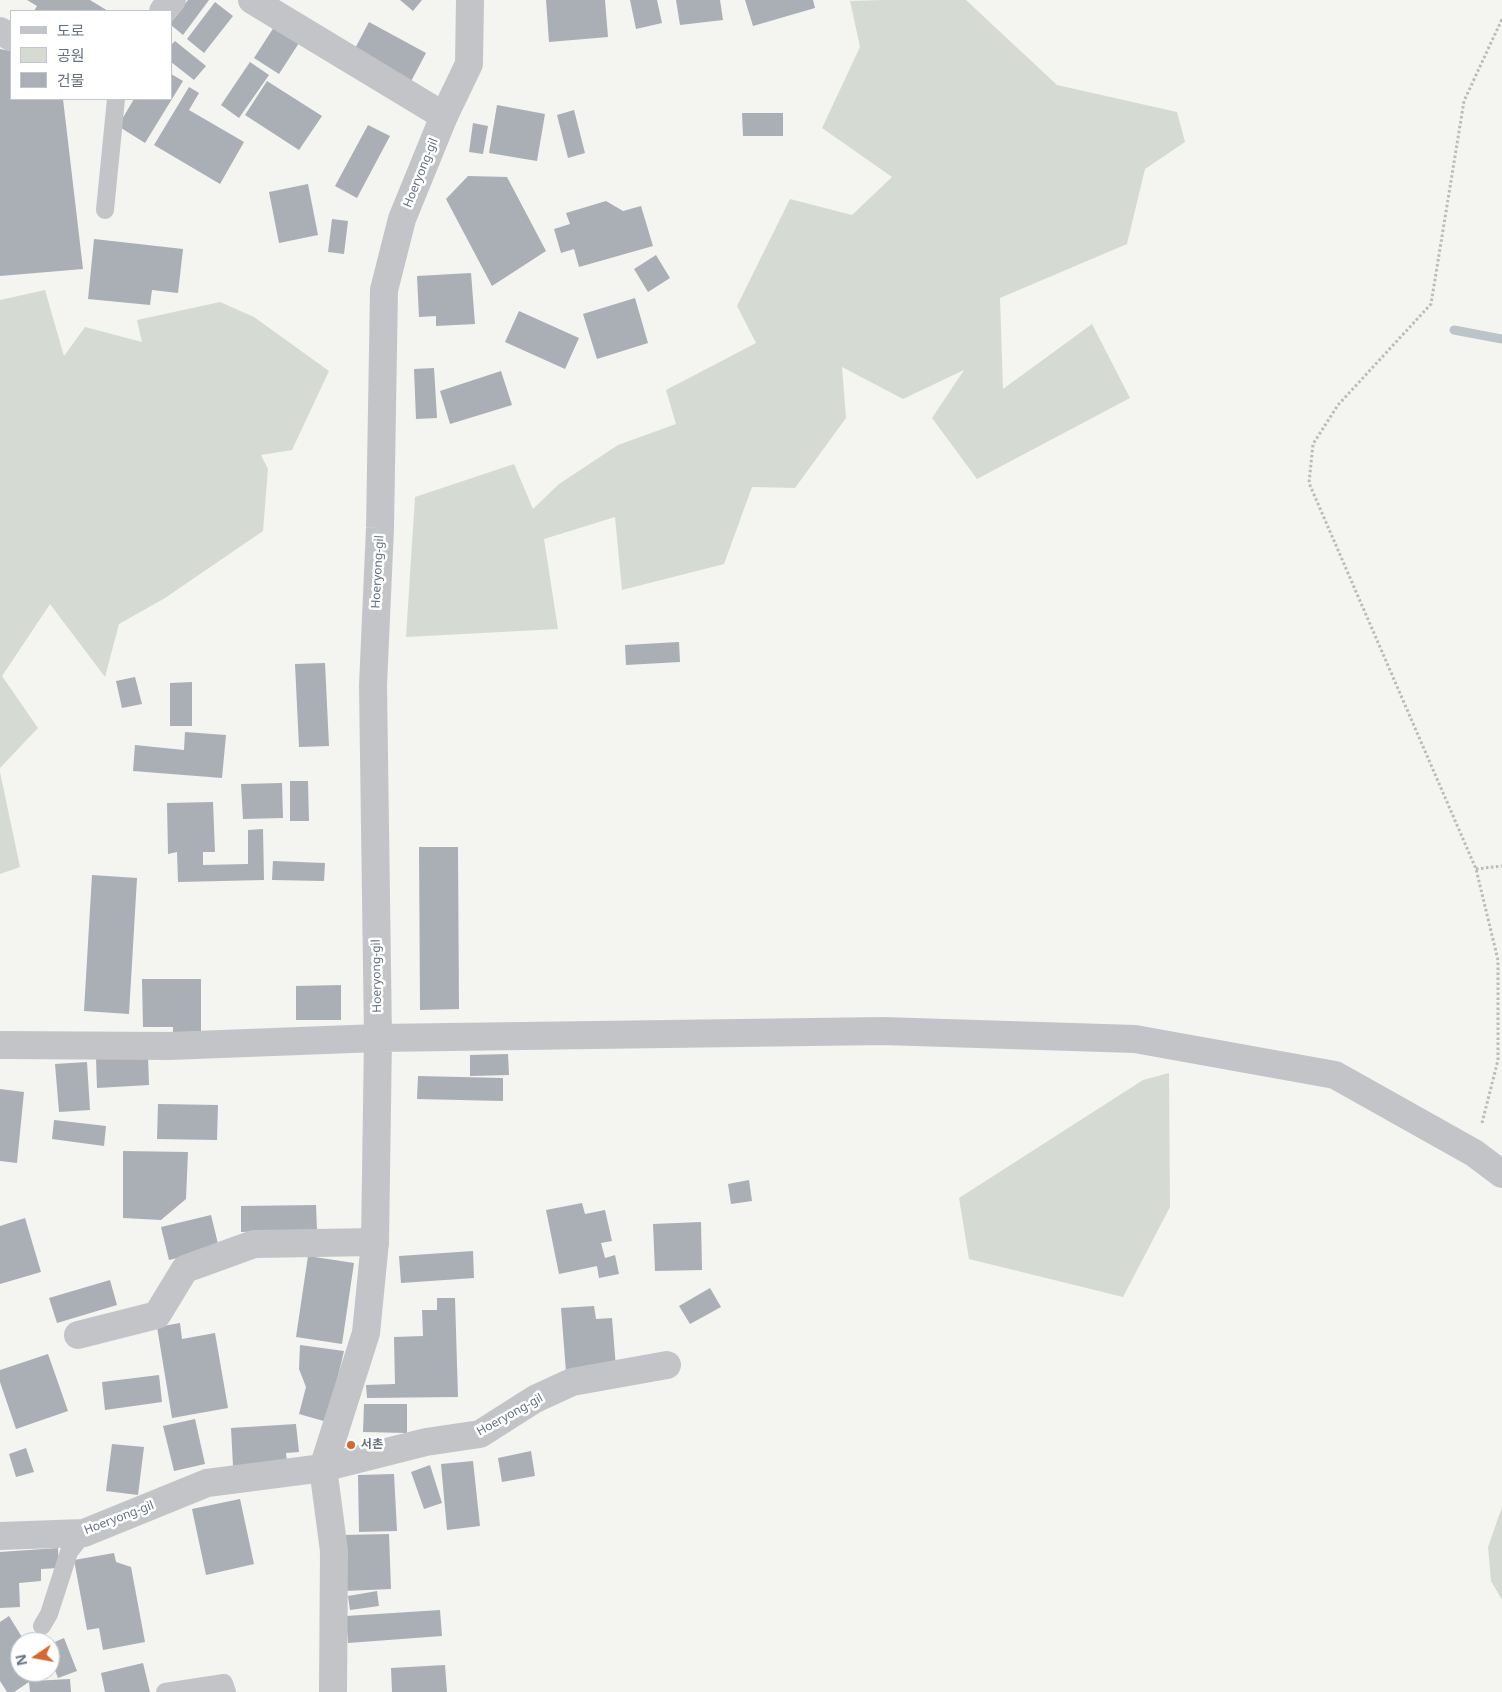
<!DOCTYPE html>
<meta charset="utf-8">
<style>
body{margin:0}
#map{position:relative;width:1502px;height:1692px;overflow:hidden;background:#f4f4f1;font-family:"Noto Sans","Noto Sans KR",sans-serif}
canvas{display:block}
.legend{position:absolute;left:10px;top:10px;width:162px;height:90px;box-sizing:border-box;background:#fff;border:1px solid #c1c6cc;margin:0;padding:6px 9px;list-style:none;font-size:15px;color:#657180}
.legend li{display:flex;align-items:center;gap:10px;height:25px}
.legend b{width:25px;border:1px solid #c1c6cc}
.north{position:absolute;left:10px;top:1632px;width:50px;height:50px;box-sizing:border-box;background:#fff;border:1px solid #c1c6cc;border-radius:50%;rotate:258deg;font-size:14px;font-weight:700;line-height:20px;text-align:center;color:#657180}
.north::after{content:'';display:block;margin:auto;width:18px;height:22px;background:#d9662c;clip-path:polygon(50% 0,100% 100%,50% 72%,0 100%)}
</style>
<div id="map">
<canvas width="1502" height="1692"></canvas>
<ul class="legend">
<li><b style="height:6px;background:#c2c4c8"></b>도로</li>
<li><b style="height:14px;background:#d5dbd2"></b>공원</li>
<li><b style="height:14px;background:#a9afb5"></b>건물</li>
</ul>
<div class="north">N</div>
</div>
<script>
const ctx = document.querySelector('canvas').getContext('2d');
ctx.lineJoin = 'round';
function fillPath(path, color) { ctx.fillStyle = color; ctx.fill(path, 'evenodd'); }
function stroke(path, color, width, dash) { ctx.strokeStyle = color; ctx.lineWidth = width; ctx.lineCap = dash ? 'butt' : 'round'; ctx.setLineDash(dash || []); ctx.stroke(path); }
function write(font, color, halo, rows, align = 'center') {
  ctx.font = font + ' "Noto Sans","Noto Sans KR",sans-serif'; ctx.lineWidth = 5; ctx.setLineDash([]); ctx.textBaseline = 'middle'; ctx.strokeStyle = halo; ctx.fillStyle = color; for (const [text, x, y, turn = 0] of rows) {
    ctx.save(); ctx.translate(x, y); ctx.rotate((+turn || 0) * Math.PI / 180); ctx.textAlign = isNaN(turn) ? turn : align; if (halo) ctx.strokeText(text, 0, 0); ctx.fillText(text, 0, 0); ctx.restore();
  }
}
fillPath(new Path2D(`
 M883,0H966L1057,85L1177,112L1185,142L1145,169L1127,244L1000,298L1003,389L1092,324L1130,398L977,479L932,418L964,370L903,399L842,367L846,418L795,488L752,487L724,564L622,590L615,517L544,539L558,629L406,637L415,497L514,464L533,509L559,484L618,445L676,424L666,390L756,343L737,306L790,199L852,215L892,177L822,128L860,47L850,1Z
 M45,290L64,356L85,327L142,342L137,320L220,302L254,317L329,371L292,450L261,455L268,469L263,531L165,598L119,624L105,677L50,604L2,676L38,728L0,768V300Z
 M0,772L20,867L0,874Z
 M1169,1073L1170,1207L1123,1297L969,1259L959,1198L1143,1080Z
 M1502,1507V1600L1491,1581L1488,1547Z`), '#d5dbd2');
stroke(new Path2D(`
 M1454,330L1502,339`), '#bbc4c9', 9);
fillPath(new Path2D(`
 M27,0H90L108,11H34L37,6Z
 M188,0H209L183,35L171,25V22Z
 M400,0H422L413,11Z
 M546,0H605L608,37L549,42Z
 M630,0H657L662,23L636,29Z
 M676,0H720L723,20L680,25Z
 M745,0H813L815,8L753,26Z
 M215,2L233,16L204,53L187,39Z
 M369,22L426,53L408,87L351,56Z
 M274,27L299,43L279,74L254,58Z
 M175,41L206,66L194,80L171,62V45Z
 M0,49L11,51V99H63L83,269L0,276Z
 M250,62L269,75L239,118L221,105Z
 M171,74L183,81L145,143L118,126L134,99H171Z
 M267,81L322,116L299,150L245,115Z
 M189,87L199,93L189,110L244,142L220,184L154,145Z
 M497,105L545,114L537,161L489,153Z
 M574,110L585,153L568,158L557,115Z
 M742,113H783V136H743Z
 M473,123L488,126L483,154L469,152Z
 M368,125L390,136L357,198L335,186Z
 M468,176L507,177L546,251L492,286L446,199Z
 M308,184L318,235L279,243L269,192Z
 M606,201L623,211L641,206L653,246L579,267L574,249L561,253L554,229L570,224L566,213Z
 M332,219L348,221L344,254L328,252Z
 M94,239L183,249L178,293L152,290L150,305L88,299Z
 M656,255L670,278L648,292L634,269Z
 M471,273L475,324L436,326V316L419,317L417,276Z
 M635,298L648,343L597,359L583,314Z
 M519,311L579,338L565,369L505,342Z
 M434,368L437,418L416,419L414,369Z
 M501,371L512,405L450,424L440,391Z
 M679,642L680,662L626,665L625,645Z
 M325,663L329,746L299,747L295,664Z
 M135,677L142,704L122,708L116,681Z
 M192,682V726H170V683Z
 M185,732L226,735L222,778L133,771L135,745L184,750Z
 M290,781H308L309,821H290Z
 M282,783L283,818L243,819L241,784Z
 M213,802L215,852H203V865L248,864V830L263,829L264,880L178,882L177,852L168,854L167,803Z
 M419,847H458L459,1009L420,1010Z
 M273,861L325,863L324,881L272,880Z
 M92,875L137,878L129,1014L84,1011Z
 M142,979H201V1037H173V1027H143Z
 M341,985V1020H296V986Z
 M508,1054L509,1075L470,1076V1055Z
 M148,1056L149,1085L97,1088L96,1058Z
 M87,1062L90,1110L59,1112L55,1064Z
 M418,1076L503,1078V1101L417,1099Z
 M0,1089L24,1092L17,1163L0,1161Z
 M158,1104L218,1105L217,1140L157,1139Z
 M54,1120L106,1126L104,1146L52,1139Z
 M123,1151L188,1152L186,1199L161,1220L123,1218Z
 M749,1180L752,1201L731,1204L728,1184Z
 M582,1203L585,1214L605,1210L612,1241L601,1243L605,1258L615,1255L619,1274L599,1278L597,1266L559,1274L546,1210Z
 M316,1205L317,1230L241,1232V1206Z
 M211,1215L219,1248L169,1260L161,1227Z
 M25,1218L41,1272L0,1284V1226Z
 M701,1222L702,1270L655,1271L653,1224Z
 M473,1251L474,1278L401,1283L399,1256Z
 M308,1256L354,1263L342,1344L296,1337Z
 M110,1280L117,1305L57,1323L49,1298Z
 M710,1288L721,1307L690,1324L679,1306Z
 M437,1298H455L458,1397L367,1398L366,1385L395,1384L394,1337L423,1336L422,1310H437Z
 M594,1306L596,1319L612,1318L616,1368L566,1372L561,1308Z
 M180,1323L182,1339L215,1333L228,1408L172,1418L157,1327Z
 M300,1345L344,1351L327,1422L299,1414L306,1387L299,1369Z
 M48,1354L68,1411L16,1429L0,1382V1370Z
 M159,1375L162,1402L105,1410L102,1382Z
 M364,1404H407V1433L363,1432Z
 M195,1419L205,1464L174,1471L163,1426Z
 M296,1424L299,1452L286,1453L287,1462L233,1466L231,1428Z
 M112,1444L144,1447L138,1495L106,1491Z
 M26,1448L34,1472L16,1477L9,1454Z
 M531,1451L535,1476L502,1482L498,1458Z
 M473,1461L480,1526L447,1530L441,1464Z
 M430,1465L442,1503L424,1509L411,1472Z
 M394,1474L397,1531L359,1532L358,1475Z
 M240,1499L254,1564L206,1575L192,1509Z
 M389,1534L391,1589L344,1591L342,1535Z
 M58,1548L59,1568L41,1569V1581L19,1583L20,1607L0,1608V1552Z
 M114,1553L116,1562L131,1567L145,1642L103,1650L99,1628L87,1630L74,1560Z
 M377,1591L379,1606L350,1610L348,1596Z
 M440,1610L442,1636L348,1643L346,1616Z
 M9,1616L25,1642H20V1672H45L32,1681L70,1679L71,1692H30L29,1682L14,1692H7L0,1681V1622Z
 M64,1638L77,1671L58,1678L50,1657V1644Z
 M143,1663L150,1692H105L101,1673Z
 M445,1665L447,1692H392L391,1668Z`), '#a9afb5');
stroke(new Path2D(`
 M1476,869L1502,866
 M1482,1123L1498,1060V960L1476,869L1309,483L1313,444L1338,405L1431,304L1464,101L1502,19`), '#b9bbbd', 3, [2.5, 2.5]);
stroke(new Path2D(`
 M105,210L116,99
 M42,1626L49,1614L69,1552L84,1533
 M165,1692L224,1683L227,1692`), '#c2c4c8', 18);
stroke(new Path2D(`
 M252,0L444,116
 M163,11L172,0
 M0,31L11,37
 M0,1045L169,1046L378,1038
 M78,1335L157,1315L185,1269L254,1244L375,1242
 M0,1536L84,1533L207,1483L323,1468L426,1442L480,1434L535,1399L572,1382L667,1365`), '#c2c4c8', 28);
stroke(new Path2D(`
 M378,1038L883,1031L1135,1039L1335,1075L1474,1153L1502,1174
 M333,1692L334,1551L323,1468L366,1333L375,1242L378,1038L373,685L380,528L384,290L402,219L444,116L469,64L470,0`), '#c2c4c8', 28);
for (const [x, y, r, color] of [
 [351,1445,5,"#d9662c"]
]) { const dot = new Path2D(); dot.arc(x, y, r, 0, 2 * Math.PI); ctx.fillStyle = color; ctx.fill(dot); stroke(dot, '#fff', 2); }
write('12px', '#657180', '#fff', [
 ["Hoeryong-gil",421,173,-68],
 ["Hoeryong-gil",378,572,-87],
 ["Hoeryong-gil",377,976,-91],
 ["Hoeryong-gil",510,1415,-29],
 ["Hoeryong-gil",119,1518,-21]
]);
write('bold 12px', '#657180', '#fff', [
 ["서촌",361,1445]
], 'left');
</script>
